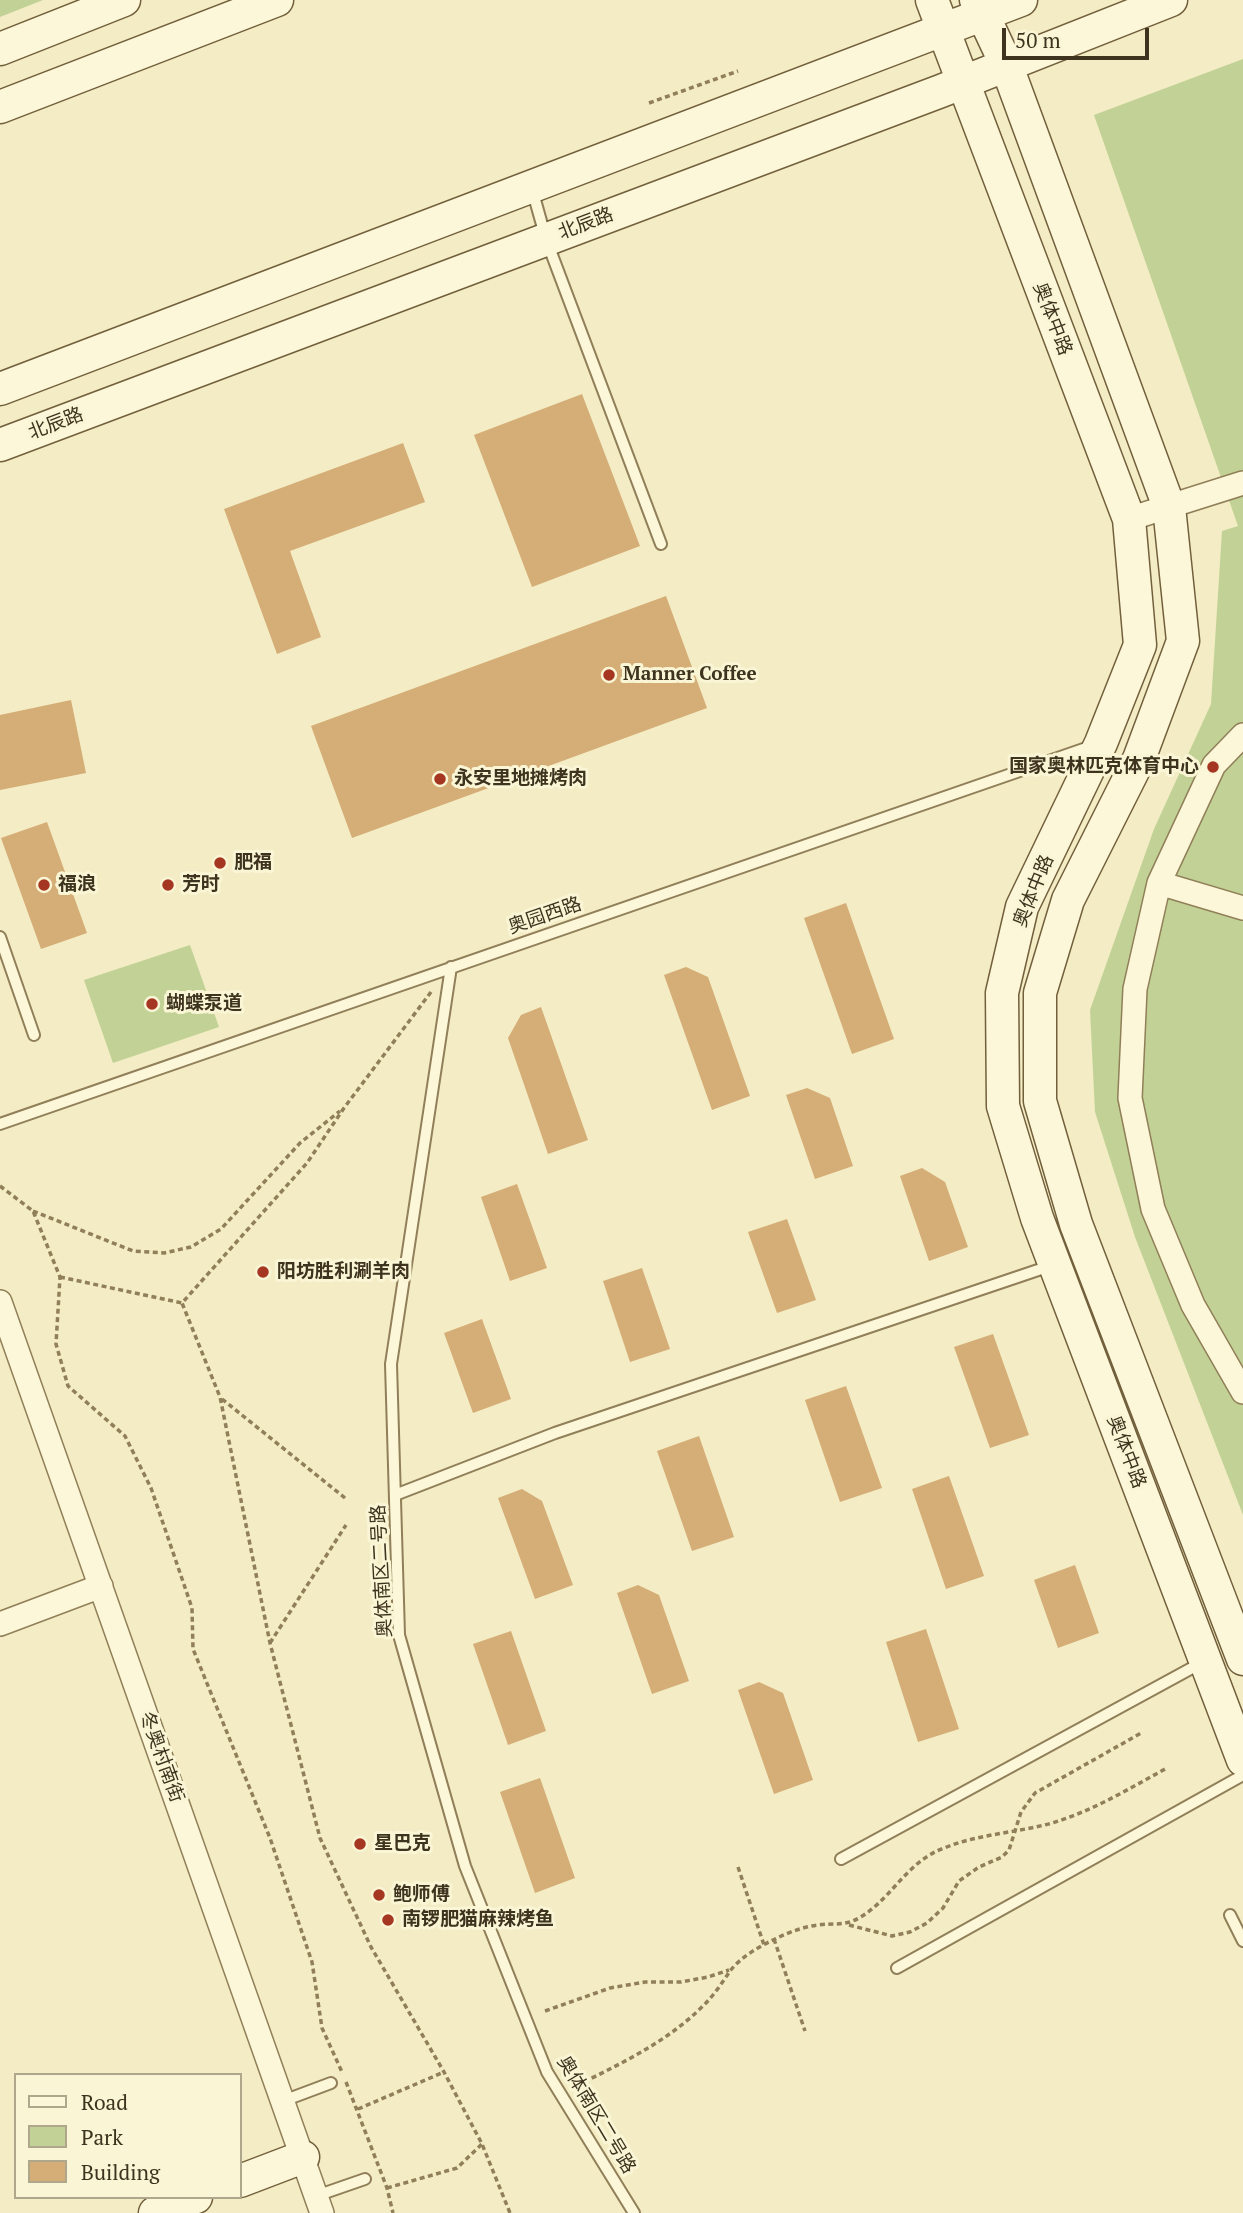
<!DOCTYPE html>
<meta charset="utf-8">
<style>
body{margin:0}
#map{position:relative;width:1243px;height:2213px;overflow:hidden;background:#f3ecc4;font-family:"PT Serif",serif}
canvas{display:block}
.legend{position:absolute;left:14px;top:2073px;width:228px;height:126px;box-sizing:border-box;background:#f9f5d5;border:2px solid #aea78c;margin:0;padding:9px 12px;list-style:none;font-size:21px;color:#3e331e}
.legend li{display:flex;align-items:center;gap:14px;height:35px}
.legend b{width:35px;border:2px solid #aea78c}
.scale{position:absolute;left:1002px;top:28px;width:147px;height:32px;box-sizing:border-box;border:4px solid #3e331e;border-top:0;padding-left:9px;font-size:21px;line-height:24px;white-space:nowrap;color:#3e331e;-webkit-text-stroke:5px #f9f5d5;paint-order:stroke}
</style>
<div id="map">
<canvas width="1243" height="2213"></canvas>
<ul class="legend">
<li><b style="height:9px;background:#fcf7d9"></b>Road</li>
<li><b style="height:19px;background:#c2d296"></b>Park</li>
<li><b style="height:19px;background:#d5ad76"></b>Building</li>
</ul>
<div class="scale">50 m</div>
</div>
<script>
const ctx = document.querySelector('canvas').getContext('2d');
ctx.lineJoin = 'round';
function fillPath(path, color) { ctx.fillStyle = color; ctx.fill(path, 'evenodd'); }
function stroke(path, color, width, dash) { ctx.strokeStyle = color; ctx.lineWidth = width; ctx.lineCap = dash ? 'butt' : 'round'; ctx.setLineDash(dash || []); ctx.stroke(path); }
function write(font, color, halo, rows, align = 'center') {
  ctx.font = font + ' "PT Serif","Noto Sans SC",serif'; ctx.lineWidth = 6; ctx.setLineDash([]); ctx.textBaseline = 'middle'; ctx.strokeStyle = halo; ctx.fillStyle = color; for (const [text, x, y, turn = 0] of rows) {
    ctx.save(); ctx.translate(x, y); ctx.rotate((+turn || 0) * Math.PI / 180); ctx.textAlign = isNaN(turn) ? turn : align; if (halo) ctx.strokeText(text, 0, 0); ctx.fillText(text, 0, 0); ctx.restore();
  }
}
fillPath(new Path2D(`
 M0,0H43L0,17Z
 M1243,59V1515L1135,1237L1095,1112L1090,1010L1154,829L1211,704L1222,531L1238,526L1094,115Z
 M190,945L219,1027L113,1063L84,980Z`), '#c2d296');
fillPath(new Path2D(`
 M582,394L640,546L532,587L474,435Z
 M403,443L425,502L290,551L321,637L277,654L224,509Z
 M666,596L707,708L352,838L311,726Z
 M71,700L86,773L0,790V715Z
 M47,822L87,933L41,949L1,838Z
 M846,903L894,1039L852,1054L804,918Z
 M686,967L708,977L750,1096L712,1110L664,975Z
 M541,1007L588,1140L548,1154L508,1038L521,1015Z
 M807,1088L830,1098L853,1166L815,1179L786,1095Z
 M922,1168L945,1182L968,1247L929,1261L900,1176Z
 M517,1184L547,1268L510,1281L481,1197Z
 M787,1219L816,1300L777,1313L748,1232Z
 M642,1268L670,1349L630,1362L603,1281Z
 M482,1319L511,1399L473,1413L444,1333Z
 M993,1334L1029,1435L990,1448L954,1347Z
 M846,1386L882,1488L840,1502L805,1400Z
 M699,1436L734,1537L692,1551L657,1451Z
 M949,1476L984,1576L946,1589L912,1489Z
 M522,1489L542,1501L573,1585L535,1599L498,1498Z
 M1075,1565L1099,1633L1058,1648L1034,1580Z
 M638,1585L659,1595L689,1681L652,1694L617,1593Z
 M926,1629L959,1729L918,1742L886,1642Z
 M511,1631L546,1731L508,1745L473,1644Z
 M759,1682L783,1693L813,1780L774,1794L738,1690Z
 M540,1778L575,1878L535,1893L500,1792Z`), '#d5ad76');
const lane = new Path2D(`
 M532,189L546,239L661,544
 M0,937L34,1035
 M451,967L391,1364L399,1635L465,1866L547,2072L634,2213
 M0,1124L1092,746
 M395,1495L555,1433L1053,1265
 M841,1859L1203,1662
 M1230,1915L1243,1941
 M897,1968L1243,1775
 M283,2101L331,2083
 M316,2196L365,2179`);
const street = new Path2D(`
 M1129,519L1243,483
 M1243,735L1214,765L1159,883L1135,989L1130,1098L1153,1209L1193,1305L1243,1392
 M1159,883L1243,908
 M0,1302L322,2213
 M0,1624L101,1586`);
const secondary = new Path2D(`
 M932,0L1129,519L1140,645L1101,743L1022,907L1002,993L1003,1106L1037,1218L1243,1760
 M976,0L1006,64L1169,507L1183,641L1139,759L1068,900L1040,993V1101L1076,1224L1243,1659
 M0,49L124,0
 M0,107L277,0
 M0,389L1021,0
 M0,445L941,91L1171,0
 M240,2181L303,2157
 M155,2213L196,2197`);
stroke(lane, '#907f58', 14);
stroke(street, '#907f58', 26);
stroke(secondary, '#725f3b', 35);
stroke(new Path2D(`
 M649,103L738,71
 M431,992L344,1108L307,1163L182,1303L220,1397L270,1643L320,1838L371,1947L444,2072L482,2144L510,2213
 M0,1186L33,1211L60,1277L56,1344L68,1386L125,1436L151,1488L192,1608L193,1649L270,1838L312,1962L322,2028L342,2072
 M33,1211L133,1251L164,1253L191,1247L221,1229L300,1143L340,1111
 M60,1277L182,1303
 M222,1399L345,1498
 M270,1643L346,1525
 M738,1867L764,1945
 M849,1925L892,1936L910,1932L927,1923L943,1908L959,1881L979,1867L1002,1857L1009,1850L1021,1812L1035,1793L1143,1732
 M774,1939L805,2031
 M545,2011L610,1988L645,1982H681L708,1977L729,1970
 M346,2082L387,2188L393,2213
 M584,2082C628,2060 669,2040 704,2005C714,1995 722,1983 730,1971C740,1958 758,1947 773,1940C787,1933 802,1927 818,1925C833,1923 845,1926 859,1918C892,1899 906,1862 944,1848C978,1834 1016,1833 1052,1823C1093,1811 1130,1788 1167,1768
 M358,2109L444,2072
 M387,2188L457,2168L482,2144`), '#907f58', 3.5, [5, 3.5]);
stroke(lane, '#fcf7d9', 10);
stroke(street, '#fcf7d9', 23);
stroke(secondary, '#fcf7d9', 32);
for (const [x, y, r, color] of [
 [609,675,7,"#a53621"],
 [1213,767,7,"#a53621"],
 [440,779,7,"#a53621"],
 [220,863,7,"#a53621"],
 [44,885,7,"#a53621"],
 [168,885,7,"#a53621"],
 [152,1004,7,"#a53621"],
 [263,1272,7,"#a53621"],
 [360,1844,7,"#a53621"],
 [379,1895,7,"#a53621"],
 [388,1920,7,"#a53621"]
]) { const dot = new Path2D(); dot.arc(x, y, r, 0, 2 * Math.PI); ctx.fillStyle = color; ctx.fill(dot); stroke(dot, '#f9f5d5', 2.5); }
write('19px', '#3e331e', '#f9f5d5', [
 ["北辰路",586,224,-21],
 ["奥体中路",1052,319,69],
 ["北辰路",56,424,-21],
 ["奥体中路",1034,891,-68],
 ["奥园西路",545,916,-19],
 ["奥体中路",1126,1452,69],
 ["奥体南区二号路",382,1571,-93],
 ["冬奥村南街",161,1757,70],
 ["奥体南区二号路",596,2115,59]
]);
write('bold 19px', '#3e331e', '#f9f5d5', [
 ["Manner Coffee",623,675],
 ["国家奥林匹克体育中心",1199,767,"right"],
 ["永安里地摊烤肉",454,779],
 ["肥福",234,863],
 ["福浪",58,885],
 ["芳时",182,885],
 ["蝴蝶泵道",166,1004],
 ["阳坊胜利涮羊肉",277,1272],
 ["星巴克",374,1844],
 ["鲍师傅",393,1895],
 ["南锣肥猫麻辣烤鱼",402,1920]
], 'left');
</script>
